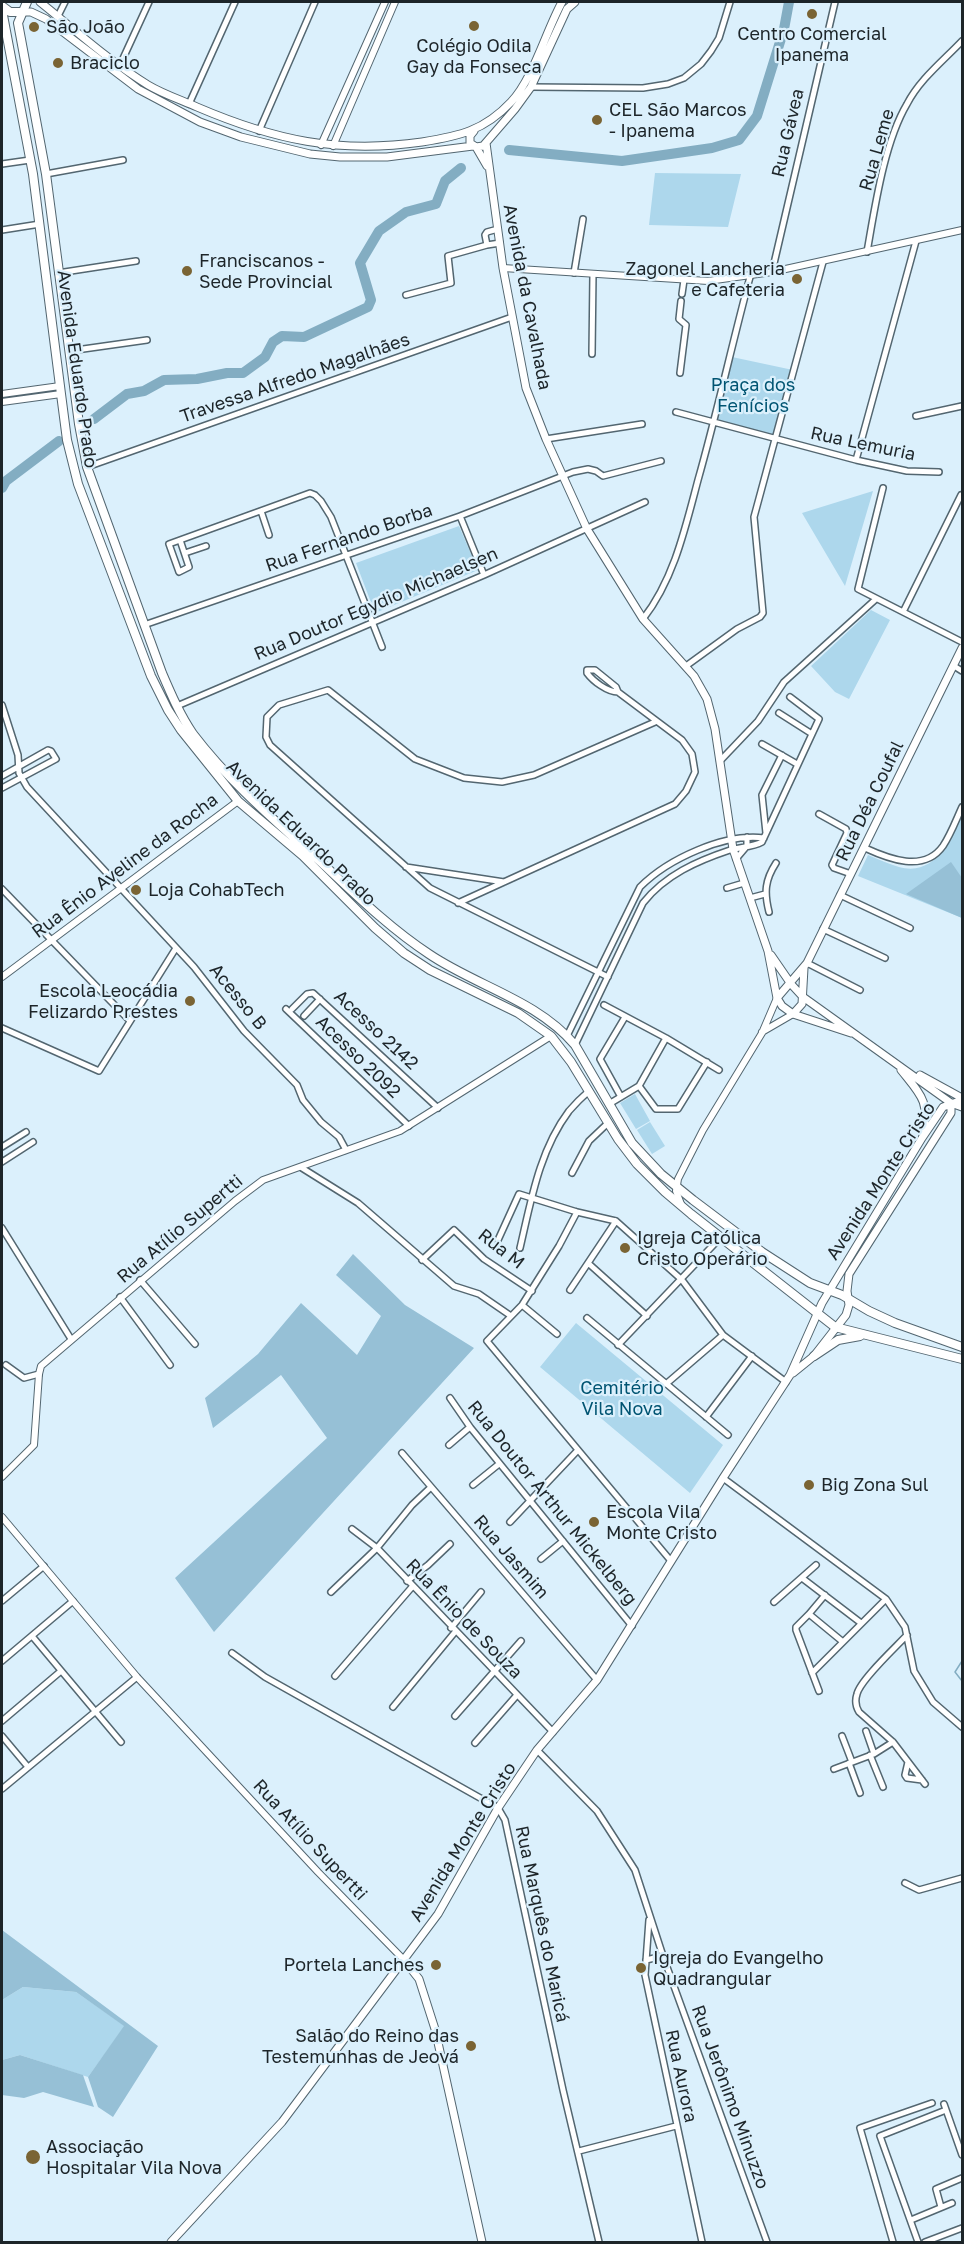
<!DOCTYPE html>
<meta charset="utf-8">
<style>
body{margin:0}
#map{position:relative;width:964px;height:2244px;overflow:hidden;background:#dbf0fc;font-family:"Golos Text",sans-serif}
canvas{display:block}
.frame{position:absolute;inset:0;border:3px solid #1d2529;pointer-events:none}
</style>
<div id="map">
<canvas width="964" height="2244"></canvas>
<div class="frame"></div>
</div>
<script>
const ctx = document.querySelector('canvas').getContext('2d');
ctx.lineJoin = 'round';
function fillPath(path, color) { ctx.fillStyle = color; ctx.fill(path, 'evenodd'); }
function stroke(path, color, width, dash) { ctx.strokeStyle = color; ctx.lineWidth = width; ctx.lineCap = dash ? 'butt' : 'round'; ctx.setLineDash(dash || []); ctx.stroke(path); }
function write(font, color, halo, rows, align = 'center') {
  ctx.font = font + ' "Golos Text",sans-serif'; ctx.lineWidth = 4.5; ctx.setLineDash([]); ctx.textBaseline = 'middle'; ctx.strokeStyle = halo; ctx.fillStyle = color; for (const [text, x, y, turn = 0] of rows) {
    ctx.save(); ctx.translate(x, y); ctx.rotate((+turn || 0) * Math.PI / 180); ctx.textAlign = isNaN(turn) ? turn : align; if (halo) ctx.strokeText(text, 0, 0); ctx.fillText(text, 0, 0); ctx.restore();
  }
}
fillPath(new Path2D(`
 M655,173L741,174L728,227L649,225Z
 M732,357L793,370L774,437L716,421Z
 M873,491L845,586L802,513Z
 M459,526L478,570L375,613L356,563Z
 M871,610L890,620L849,699L835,692L811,666Z
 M962,815V918L858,876L868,855C878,859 889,864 899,867C935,877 950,840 962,815Z
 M635,1094L650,1121L636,1129L620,1103Z
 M650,1122L665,1146L652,1154L637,1130Z
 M576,1323L723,1445L690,1493L540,1367Z
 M23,1987L76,1992L125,2026L88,2077L20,2055L2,2060V2000Z`), '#add7ec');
fillPath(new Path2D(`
 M951,862L962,878V918L906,894Z
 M353,1254L405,1305L474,1348L214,1632L175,1578L327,1438L281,1375L213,1428L205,1398L258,1354L301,1303L357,1355L381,1316L336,1275Z
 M2,1930L158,2046L113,2117L98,2107L88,2077L124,2026L76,1992L23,1987L2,2000Z
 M20,2055L83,2075L94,2107L43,2092L24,2098L2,2095V2060Z`), '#96c0d6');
stroke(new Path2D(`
 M962,1661L955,1672L962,1681`), '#83adc2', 1.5);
stroke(new Path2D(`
 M509,150L622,161L712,148L739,140L757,116L784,29L789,2
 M94,419L127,394L144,391L164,380L197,379L227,373H243L265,357L273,342L282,336L304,337L368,307L371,300L360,263L379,231L406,212L436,204L445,181L461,168
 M2,488L6,481L59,441`), '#83adc2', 10);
const minor = new Path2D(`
 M58,16L65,2
 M120,65L149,2
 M531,87L643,88L668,84L684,78L701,64L711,51L719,38L730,2
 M189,104L235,2
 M259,131L315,2
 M2,164L30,160
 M46,174L123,160
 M498,229L487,232L485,235L487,245L500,243
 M2,230L40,224
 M867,252C875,207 884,143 907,104C920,79 943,61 962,41
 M772,272L835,2
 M58,273L136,261
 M574,273L583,219
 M682,294L684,280
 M406,295L451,283L448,256L487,245
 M69,351L147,340
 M592,354L593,274
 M680,373L686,325L679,319L681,301
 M676,412L856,460L907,471L939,472
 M916,416L962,406
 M546,439L642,424
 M856,460L916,241
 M87,467L512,317
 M883,488L858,589L962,642
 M261,511L269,535
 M460,516L484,575
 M180,540L189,567L179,572L169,544L180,540L310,493L315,495L321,501L331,517L382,647
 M185,553L206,546
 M903,612L961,495
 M643,619C674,579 685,529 698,480C717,413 732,344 750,277
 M144,625L460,516L573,472L588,469L596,471L603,476L661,461
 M686,666L737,629L760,617L763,613L754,517L823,262
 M954,666L962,671
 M2,705L18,755L19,773L27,787L194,967L244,1031L297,1085L303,1100L321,1122L339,1137L346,1150
 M177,706L484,575L645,502
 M779,713L812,734
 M762,744L797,764
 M720,761L758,721L784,682L876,599
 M2,776L48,750L51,751L56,759L2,788
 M819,814L846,829L847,833L832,865L834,868L851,874
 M766,833L762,795L782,755
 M865,848C889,859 924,873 943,846C951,834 956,820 962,807
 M736,859L747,846V837
 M406,867L504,882
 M727,888L744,883
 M2,889L130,1021
 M840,895L910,928
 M750,898L765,894
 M458,903L675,804L686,791L695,772L692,754L682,740L618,692L616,687L595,670H587V673C593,681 607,692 618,692
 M769,912C764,892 765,880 776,863
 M823,929L885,958
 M807,963L860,990
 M608,977L430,888L270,745L266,737L267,717L279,705L328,690L415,759L464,778L502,782L534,775L655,722
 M604,1005L666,1038
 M286,1009L409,1126
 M292,1009L307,994L313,993L438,1108
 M304,1016L320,999
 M2,1028L99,1071L176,948
 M567,1036L640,887C668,859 724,833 764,838
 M575,1045L643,903C665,875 697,861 730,850C741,847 753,847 762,842L819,719L790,697
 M639,1086L656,1109H678L707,1062
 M621,1097L600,1059L625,1017
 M609,1104L639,1086L666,1038L719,1070
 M2,1147L26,1132
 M2,1162L33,1142
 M302,1168L358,1203L454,1286L479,1294L511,1316
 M572,1173L589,1141L608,1123
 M577,1212L559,1246L522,1305L487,1341L671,1561
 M2,1228L71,1339
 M498,1240L519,1194L577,1212L616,1221L682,1280L723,1335L786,1382
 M520,1248C531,1201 539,1151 569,1111C575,1104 582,1097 589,1091
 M422,1260L454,1230L484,1259L532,1291
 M588,1263L647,1316
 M140,1280L195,1344
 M570,1290L616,1221
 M120,1297L170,1365
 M522,1305L557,1334
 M587,1318L728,1435
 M618,1345L721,1237
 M6,1365L24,1378L39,1374
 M666,1384L723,1335
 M450,1398L470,1427L632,1626
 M706,1417L752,1356
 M449,1445L470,1427
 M402,1453L597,1680
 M723,1478L886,1599L905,1627L914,1671L933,1702L962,1727
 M473,1485L499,1464
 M510,1522L578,1450
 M352,1529L377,1548L553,1732
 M541,1559L563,1541
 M802,1578L861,1623
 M407,1581L428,1565L450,1544
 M331,1592L377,1548L412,1505L430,1488
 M825,1595L809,1614L843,1642
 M2,1601L44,1566
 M774,1602L816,1565
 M809,1614L796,1627V1630L819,1691
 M451,1628L481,1592
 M907,1635C896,1647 860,1680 857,1694C855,1700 856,1707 859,1712L893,1742L925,1784
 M32,1636L121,1742
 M232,1653L265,1677L498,1808L505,1820L563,2090L599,2242
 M2,1661L73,1601
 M812,1673L886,1599
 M335,1676L412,1587
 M393,1707L455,1632
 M455,1716L521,1641
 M2,1721L61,1671
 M866,1731L874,1754
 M2,1736L28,1767
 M842,1736L852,1762
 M475,1743L517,1695
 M537,1750L597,1811L635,1870L663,1956L767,2242
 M870,1755L883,1787
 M908,1762L905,1775L907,1778L922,1780
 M849,1763L860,1793
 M834,1769L874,1754L893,1742
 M2,1789L137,1677
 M905,1883L919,1890L962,1878
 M649,1920L645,1975L702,2242
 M646,1960L663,1956
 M944,2104L962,2155
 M579,2151L676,2126
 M941,2207L936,2189L962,2178
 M911,2220L952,2203
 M893,2242L860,2128L932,2103
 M918,2242L880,2136L946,2110
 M925,2242L962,2228`);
const tertiary = new Path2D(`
 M321,145L385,2
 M333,146L395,2
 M503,268L708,281L772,272L962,230
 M2,394L60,386
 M2,402L61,394
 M2,977L238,801
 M762,1032L793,1014
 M681,1204L676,1191L678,1179L703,1130L762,1033L777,998
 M2,1477L34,1445L39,1374L41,1366L235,1201L263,1180L400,1131L551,1036
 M2,1517L137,1677L318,1872L404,1960`);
const secondary = new Path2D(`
 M40,2C75,30 109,61 148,85C163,94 181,100 197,107C274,140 338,154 422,142C459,136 484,131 511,102C533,79 546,31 562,2
 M22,12H31L46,19L138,89L200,122L241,137L310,154L340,157H387L473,146
 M474,131L470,136V143L476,147L483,146L515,109L531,87L567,9L575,2
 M486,143L503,268L526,388L546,439L587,529L643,619L694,676L707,699L715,729L733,849L768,951L777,998L782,1006L793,1014L851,1033
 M476,147L487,166
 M771,955L791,984L803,997L951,1103L962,1107
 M777,998L807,963L962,648
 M793,1014L802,1004L804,968
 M901,1070C921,1095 930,1101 923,1135
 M920,1075L962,1098
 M793,1373L814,1356L846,1315L849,1305L847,1291L849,1274L951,1113V1103
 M404,1960L419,1979L435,2029L482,2242
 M171,2242L282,2122L438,1914L498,1808L537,1750L597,1680L723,1478L790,1375L822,1303L922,1138L943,1107L962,1100`);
const primary = new Path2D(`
 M27,2L18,23L46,174L79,424L87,467L162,673C171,694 180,715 193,734C231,784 279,824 325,866C358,897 391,929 429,954C476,986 537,1000 575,1045L632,1143L661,1174L693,1200L762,1252L810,1283L842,1295L869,1311L895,1323L962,1347
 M2,6L10,12H22
 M2,10L33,174L61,394L67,440L78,484L151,676L168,710L181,730L238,801L303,856L375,928L404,953L430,970L518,1013L551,1036L571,1062L618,1139L637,1164L665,1192L691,1214L835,1327L962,1359
 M814,1356L838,1340L860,1336`);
stroke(minor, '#536670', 8);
stroke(tertiary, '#536670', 8);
stroke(secondary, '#536670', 9);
stroke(primary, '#536670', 10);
stroke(minor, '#fff', 5);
stroke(tertiary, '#fff', 6);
stroke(secondary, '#fff', 7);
stroke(primary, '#fff', 8);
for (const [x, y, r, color] of [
 [812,14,6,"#7a6434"],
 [474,26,6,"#7a6434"],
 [34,27,6,"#7a6434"],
 [58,63,6,"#7a6434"],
 [597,120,6,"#7a6434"],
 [187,271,6,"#7a6434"],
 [797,279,6,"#7a6434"],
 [136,890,6,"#7a6434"],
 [190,1001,6,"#7a6434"],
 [625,1248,6,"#7a6434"],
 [809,1485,6,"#7a6434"],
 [594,1522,6,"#7a6434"],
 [436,1965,6,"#7a6434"],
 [641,1968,6,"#7a6434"],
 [471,2046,6,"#7a6434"],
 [33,2157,8,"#7a6434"]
]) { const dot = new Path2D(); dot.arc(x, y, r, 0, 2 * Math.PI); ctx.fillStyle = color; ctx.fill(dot); stroke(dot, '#dbf0fc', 2); }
write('18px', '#1d2529', '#dbf0fc', [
 ["São João",46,27],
 ["Centro Comercial",812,34,"center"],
 ["Ipanema",812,55,"center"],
 ["Colégio Odila",474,46,"center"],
 ["Gay da Fonseca",474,67,"center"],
 ["Braciclo",70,63],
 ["CEL São Marcos",609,110],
 ["- Ipanema",609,131],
 ["Franciscanos -",199,261],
 ["Sede Provincial",199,282],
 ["Zagonel Lancheria",785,269,"right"],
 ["e Cafeteria",785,290,"right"],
 ["Loja CohabTech",148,890],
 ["Escola Leocádia",178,991,"right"],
 ["Felizardo Prestes",178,1012,"right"],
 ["Igreja Católica",637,1238],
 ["Cristo Operário",637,1259],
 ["Big Zona Sul",821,1485],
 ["Escola Vila",606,1512],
 ["Monte Cristo",606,1533],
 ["Igreja do Evangelho",653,1958],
 ["Quadrangular",653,1979],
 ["Portela Lanches",424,1965,"right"],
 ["Salão do Reino das",459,2036,"right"],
 ["Testemunhas de Jeová",459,2057,"right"],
 ["Associação",46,2147],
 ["Hospitalar Vila Nova",46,2168]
], 'left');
write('18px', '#1d2529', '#dbf0fc', [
 ["Rua Gávea",788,133,-77],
 ["Rua Leme",877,150,-74],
 ["Avenida da Cavalhada",527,297,79],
 ["Avenida Eduardo Prado",77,369,82],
 ["Travessa Alfredo Magalhães",295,378,-19],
 ["Rua Lemuria",863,444,12],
 ["Rua Fernando Borba",349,538,-19],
 ["Rua Doutor Egydio Michaelsen",376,604,-23],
 ["Rua Déa Coufal",870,801,-64],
 ["Avenida Eduardo Prado",301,833,44],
 ["Rua Ênio Aveline da Rocha",125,866,-37],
 ["Acesso B",238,997,51],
 ["Acesso 2142",376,1030,43],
 ["Acesso 2092",358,1057,44],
 ["Avenida Monte Cristo",881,1181,-57],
 ["Rua Atílio Supertti",180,1229,-40],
 ["Rua M",501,1249,38],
 ["Rua Doutor Arthur Mickelberg",552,1503,51],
 ["Rua Jasmim",511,1557,49],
 ["Rua Ênio de Souza",464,1619,46],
 ["Rua Atílio Supertti",310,1840,47],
 ["Avenida Monte Cristo",463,1842,-58],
 ["Rua Marquês do Maricá",542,1924,78],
 ["Rua Aurora",681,2076,78],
 ["Rua Jerônimo Minuzzo",730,2097,70]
]);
write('18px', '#005472', '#dbf0fc', [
 ["Praça dos",753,385],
 ["Fenícios",753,406],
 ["Cemitério",622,1388],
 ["Vila Nova",622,1409]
]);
</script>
